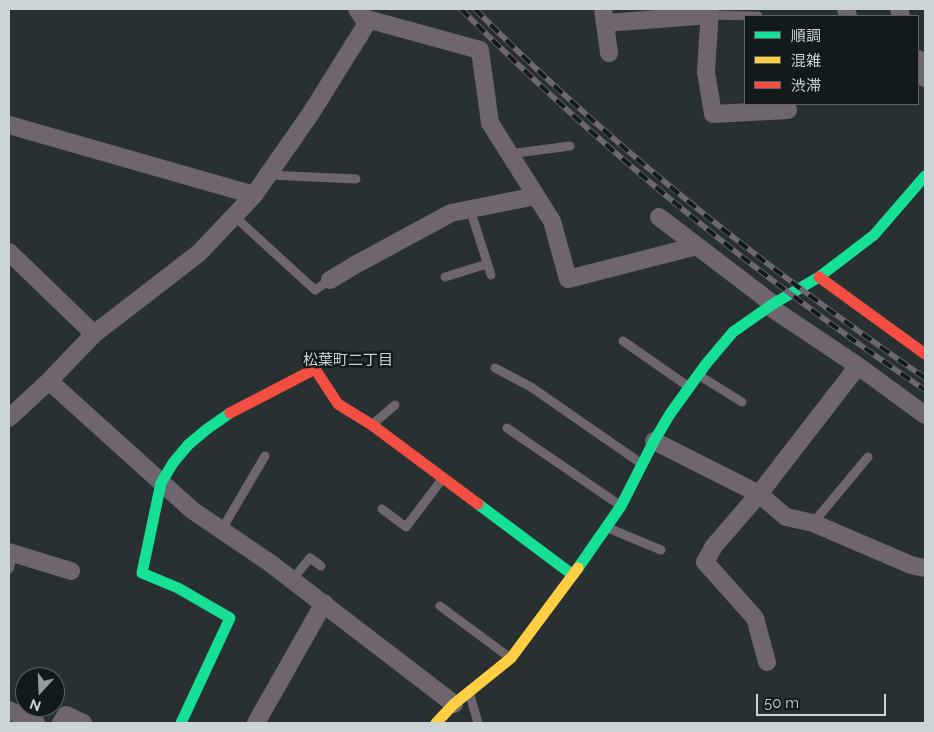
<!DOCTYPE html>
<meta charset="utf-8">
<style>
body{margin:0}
#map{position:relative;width:934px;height:732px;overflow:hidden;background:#293032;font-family:Raleway,"Noto Sans JP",sans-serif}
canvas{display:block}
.frame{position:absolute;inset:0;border:10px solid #cbd4d6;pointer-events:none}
.legend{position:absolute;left:744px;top:15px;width:175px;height:90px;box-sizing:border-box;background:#131a1b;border:1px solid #5d6466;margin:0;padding:6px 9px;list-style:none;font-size:15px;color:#cbd4d6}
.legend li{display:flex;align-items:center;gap:10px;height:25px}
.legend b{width:25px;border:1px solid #5d6466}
.north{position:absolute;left:15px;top:667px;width:50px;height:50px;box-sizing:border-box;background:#131a1b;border:1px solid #5d6466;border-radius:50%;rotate:200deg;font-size:14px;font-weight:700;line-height:20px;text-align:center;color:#cbd4d6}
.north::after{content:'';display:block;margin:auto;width:18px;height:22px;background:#929b9d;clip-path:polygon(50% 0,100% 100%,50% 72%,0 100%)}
.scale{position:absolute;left:756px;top:694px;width:130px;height:22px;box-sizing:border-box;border:2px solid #cbd4d6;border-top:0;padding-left:6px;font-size:15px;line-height:18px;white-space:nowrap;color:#cbd4d6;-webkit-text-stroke:4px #131a1b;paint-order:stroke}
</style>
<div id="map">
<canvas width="934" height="732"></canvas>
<div class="frame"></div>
<ul class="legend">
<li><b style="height:6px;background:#16e098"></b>順調</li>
<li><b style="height:6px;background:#ffcf43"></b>混雑</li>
<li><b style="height:6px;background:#f24e42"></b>渋滞</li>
</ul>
<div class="north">N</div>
<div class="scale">50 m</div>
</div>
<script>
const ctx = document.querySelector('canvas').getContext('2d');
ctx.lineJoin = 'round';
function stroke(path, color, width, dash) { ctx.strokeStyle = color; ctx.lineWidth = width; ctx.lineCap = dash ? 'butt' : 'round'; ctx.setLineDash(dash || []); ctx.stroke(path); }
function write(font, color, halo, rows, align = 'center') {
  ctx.font = font + ' Raleway,"Noto Sans JP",sans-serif'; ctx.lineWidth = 5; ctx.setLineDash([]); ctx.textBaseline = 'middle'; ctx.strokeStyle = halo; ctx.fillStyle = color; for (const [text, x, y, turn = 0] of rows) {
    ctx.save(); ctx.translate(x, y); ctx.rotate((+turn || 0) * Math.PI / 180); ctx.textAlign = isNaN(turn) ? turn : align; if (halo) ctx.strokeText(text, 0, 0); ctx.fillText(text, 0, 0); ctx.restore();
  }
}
stroke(new Path2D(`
 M710,15L758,16
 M509,154L570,146
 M268,175L356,179
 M470,209L491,275
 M234,216L315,290L330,280
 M445,277L487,264
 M623,341L689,387
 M495,368L531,387L642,464
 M700,376L742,402
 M374,423L395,405
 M507,428L621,506
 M382,509L406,527L443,478
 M813,523L868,457
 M608,528L661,550
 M222,529L265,456
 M9,569L14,553
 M292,580L310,558L321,566
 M440,606L509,657
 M470,695L478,723`), '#6e656d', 9);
stroke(new Path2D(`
 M357,9L363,18L480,50L490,123L552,221L568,279L697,246
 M603,9L609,53
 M710,9L706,72L713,114L788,110
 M846,9L848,16
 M899,9L901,16
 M606,23L710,15
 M918,59L925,78
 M9,125L254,195
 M659,217L773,304
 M9,252L94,334
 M330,280L355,265L451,213L536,196
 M770,307L858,366L925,415
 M49,381L192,510L270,563L454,704
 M9,418L49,381L94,334L199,253L254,195L311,113L369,20
 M654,441L759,494L786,517L813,523L911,565L925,568
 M9,552L71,571
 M767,662L755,618L705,562L714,546L759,494L858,366
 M9,710L36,723
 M61,723L66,715L83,723
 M256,723L324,603`), '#6e656d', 18);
stroke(new Path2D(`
 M478,504L573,575
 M578,568L621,506L654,441L670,414L706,364L733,332L773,304L819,277L874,235L925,176
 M181,723L230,618L178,588L142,573L161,483L173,463L188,445L207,429L230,413`), '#16e098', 11);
stroke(new Path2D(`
 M436,723L454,704L511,658L578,568`), '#ffcf43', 11);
stroke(new Path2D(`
 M819,277L925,354
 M230,413L315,369L338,404L372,425L478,504`), '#f24e42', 11);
const rail = new Path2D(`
 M461,9C603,151 760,278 925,390
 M475,9C611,147 766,268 925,378`);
stroke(rail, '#6d686e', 5.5);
stroke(rail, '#131a1b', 4, [11]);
write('15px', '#cbd4d6', '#131a1b', [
 ["松葉町二丁目",348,360]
]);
</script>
